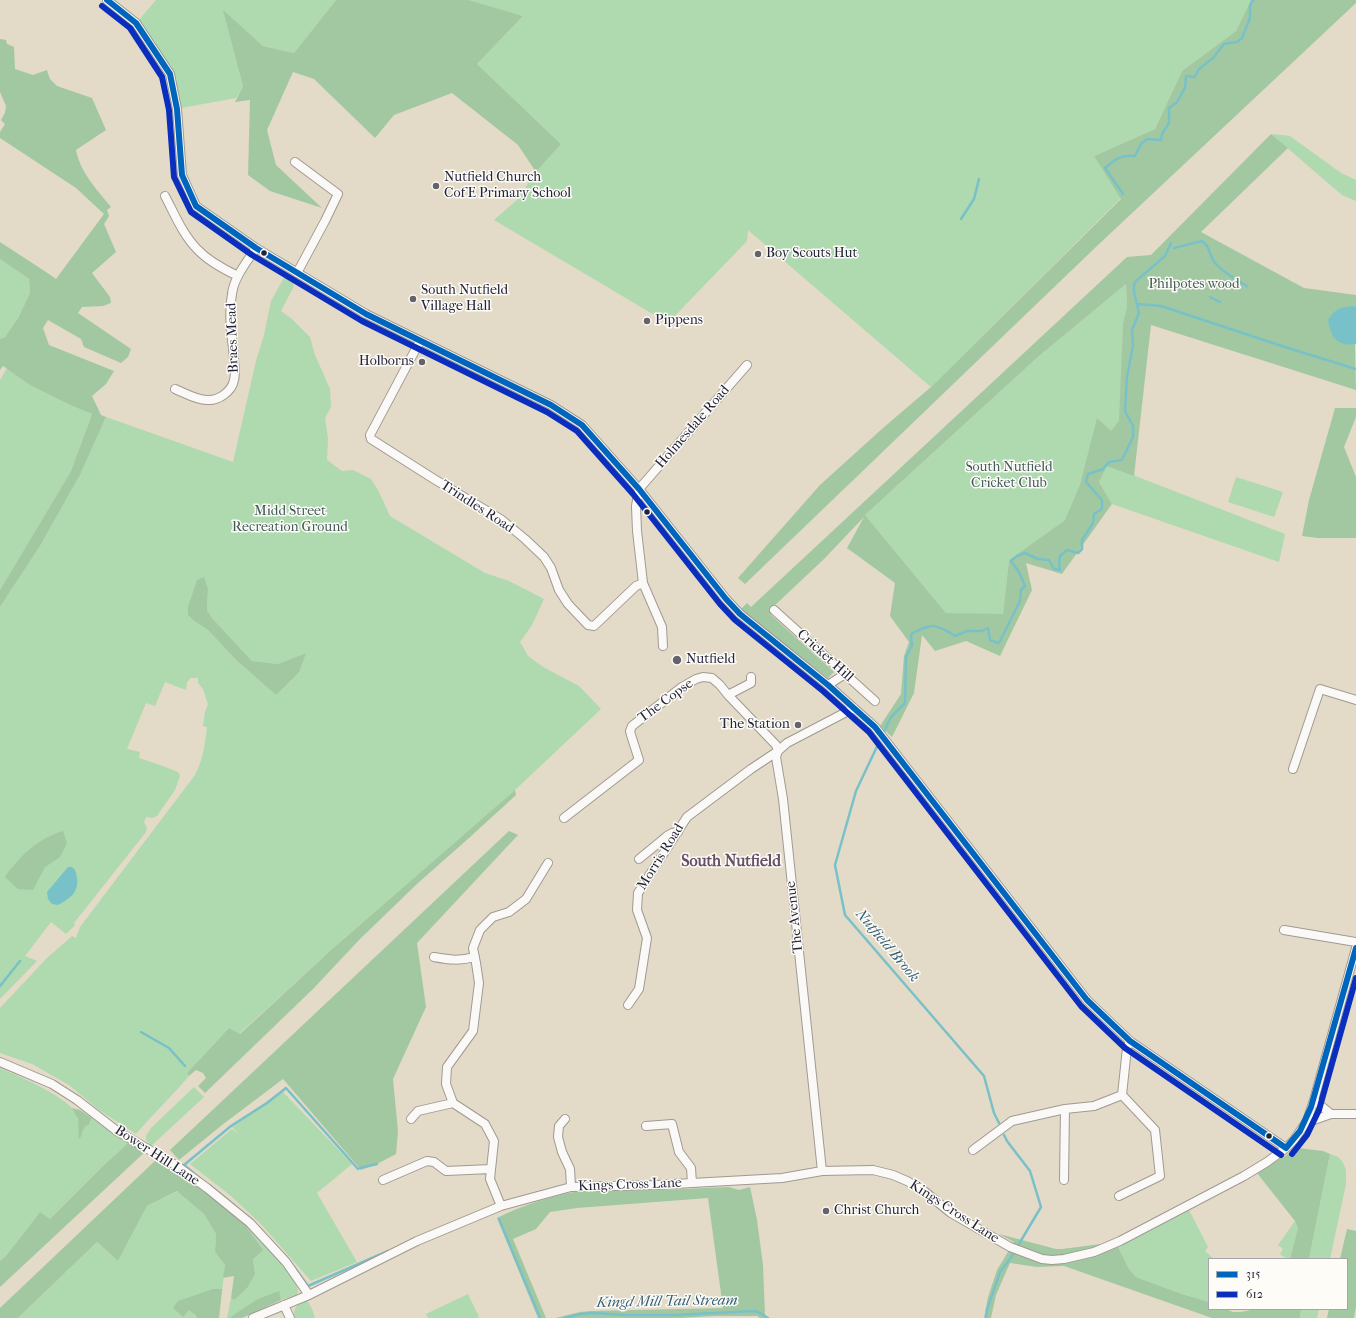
<!DOCTYPE html>
<style>
body{margin:0}
#map{position:relative;width:1356px;height:1318px;overflow:hidden;background:#e3dac7;font-family:"IM FELL French Canon",serif}
canvas{display:block}
.legend{position:absolute;left:1208px;top:1258px;width:140px;height:52px;box-sizing:border-box;background:#fdfcf7;border:1px solid #a5a5ac;margin:0;padding:5px 7px;list-style:none;font-size:12px;color:#22223b}
.legend li{display:flex;align-items:center;gap:8px;height:20px}
.legend b{width:20px;border:1px solid #a5a5ac}
</style>
<div id="map">
<canvas width="1356" height="1318"></canvas>
<ul class="legend">
<li><b style="height:5px;background:#0065bd"></b>315</li>
<li><b style="height:5px;background:#0a2ebe"></b>612</li>
</ul>
</div>
<script>
const ctx = document.querySelector('canvas').getContext('2d');
ctx.lineJoin = 'round';
function fillPath(path, color) { ctx.fillStyle = color; ctx.fill(path, 'evenodd'); }
function stroke(path, color, width, dash) { ctx.strokeStyle = color; ctx.lineWidth = width; ctx.lineCap = dash ? 'butt' : 'round'; ctx.setLineDash(dash || []); ctx.stroke(path); }
function write(font, color, halo, rows, align = 'center') {
  ctx.font = font + ' "IM FELL French Canon",serif'; ctx.lineWidth = 3; ctx.setLineDash([]); ctx.textBaseline = 'middle'; ctx.strokeStyle = halo; ctx.fillStyle = color; for (const [text, x, y, turn = 0] of rows) {
    ctx.save(); ctx.translate(x, y); ctx.rotate((+turn || 0) * Math.PI / 180); ctx.textAlign = isNaN(turn) ? turn : align; if (halo) ctx.strokeText(text, 0, 0); ctx.fillText(text, 0, 0); ctx.restore();
  }
}
fillPath(new Path2D(`
 M156,0H336L294,53L263,46L225,13L243,86L236,98L181,108L174,73L139,20Z
 M462,0H1251L1236,31L1182,71L1155,129L1094,156L1121,198L931,387L748,230L747,241L668,323L494,220L517,200L536,172L561,144L477,64L523,16Z
 M1271,134L1290,136L1341,173L1356,180V201L1342,195Z
 M0,259L29,279L30,293L18,318L5,337L0,339Z
 M285,276L294,282L293,288L281,311L292,319L310,337L315,355L330,389L331,407L325,418L328,439L327,460L342,471L353,470L371,479L378,490L390,516L485,573L509,581L544,599L532,625L520,642L528,656L543,667L579,686L601,709L515,790L330,951L239,1034L229,1028L187,1073L189,1076C172,1096 153,1114 136,1134L99,1110L69,1085L32,1064L0,1053V1008L46,959L72,936L76,938L80,927L195,775C203,760 205,744 207,727L203,726L205,712L208,704L203,689L198,683V678H191L187,682L186,690L165,682L155,706L146,703L127,749L140,752L139,758L160,765L178,772L180,776L175,790L157,816L152,818L146,817L144,822L147,828L146,832L74,923L75,925L66,934L51,922L25,956L37,961L0,999V607L40,546L80,475L106,417L233,462L256,361L264,335L271,301ZM208,589L207,610L212,618L252,661L278,664L306,653L276,695L237,661L208,630L194,621L188,615Z
 M1126,284L1127,307L1123,323L1120,421L1111,432L1098,419L1103,453L1065,520L1009,560L1003,615L946,613L865,515L1039,356Z
 M7,368L30,385L70,405L92,414L71,471L0,590V380Z
 M1107,465L1285,534L1279,562L1112,504L1099,482Z
 M1236,477L1283,492L1274,517L1228,502Z
 M0,1068C21,1077 56,1092 72,1108C78,1114 79,1126 80,1134L86,1125L88,1126L92,1118L128,1143L102,1167L50,1219L40,1212L5,1257L0,1261Z
 M194,1087L204,1097L151,1146L146,1140V1136L151,1128Z
 M282,1091L352,1164L317,1193L357,1262L311,1281L261,1224L231,1196L190,1164L232,1129L240,1135L231,1126Z
 M1330,1154L1338,1157L1342,1161L1346,1170V1184L1330,1259H1309Z
 M178,1191L204,1214L216,1234L215,1252L225,1265L219,1318H18L97,1242L118,1261L147,1206Z
 M1189,1210L1208,1247L1205,1251L1214,1259H1209V1302L1182,1294L1136,1277L1129,1269L1118,1247Z
 M242,1221L248,1225C262,1240 297,1272 298,1292L296,1295L281,1300L278,1291L229,1318H227L231,1298L234,1300L255,1274L253,1259Z
 M1295,1221L1298,1228L1290,1259H1286V1258L1280,1254L1283,1249L1278,1245Z
 M468,1294L479,1317L476,1318H428L426,1314Z
 M307,1300L312,1309L315,1318H295C292,1308 298,1303 307,1300Z
 M1301,1309H1319L1317,1318H1300Z`), '#afd9af');
fillPath(new Path2D(`
 M336,0H468L523,16L477,64L561,144L536,172L518,145L452,93L394,115L375,138L314,79L293,72L267,130L276,165L322,208L270,191L248,175L250,100L235,102L243,86L223,10L263,46L294,53Z
 M1251,0H1356V3L1098,245L745,584L738,578L820,485L883,428L931,387L1121,199L1094,156L1155,129L1182,71L1236,31Z
 M0,39L6,40L7,44L14,47L15,69L33,75L47,70L50,79L57,86L92,98L106,130L76,150C80,172 97,190 111,207L107,210L109,216L104,224L116,252L92,273L110,297L111,303L103,306L82,307L78,313L131,349L128,357L121,363L84,347L81,339L48,320L43,328L49,345L114,371L106,384L92,396L101,415L106,417L80,475L40,546L0,607V590L71,471L92,414L70,405L30,385L3,366L0,370V339L5,337L18,318L30,293L29,279L0,259V242L49,274L56,279L104,214L76,188L0,138V132L5,124L1,120L5,113L6,106L0,92Z
 M1271,134L1288,148L1201,232L1304,288L1356,295V307L1354,306L1356,390L1151,325L1134,476L1107,466L1099,482L1112,504L1062,574L1026,563L1032,590L1000,656L966,641L935,651L922,635L914,693L892,737L880,726L901,694L904,656L909,642L890,616L895,583L847,548L864,517L824,559L772,608L771,615L834,672L828,678L740,610L747,603L751,607L1127,257L1151,255ZM1126,284L1127,307L1123,323L1119,421L1111,431L1097,418L1080,485L1065,520L1009,560L1003,614L946,613L865,515L1039,356Z
 M1335,408H1356V417L1344,447L1356,477V538H1318L1302,536L1309,500Z
 M204,577L208,589L207,610L212,618L252,661L278,664L306,653L299,672L276,695L237,661L208,630L194,621L188,615V607L197,580Z
 M515,790L516,795L469,838L418,883L360,939L313,989L205,1093L198,1086L206,1078L203,1073L196,1070L189,1076L187,1073L229,1028L240,1034L330,951Z
 M63,831L67,843L60,857L45,867L33,890L18,889L5,877C20,856 37,839 63,831Z
 M509,831L518,835L417,943L426,1007L393,1079L398,1131L396,1154L377,1164L361,1170L283,1079L222,1125L179,1160L170,1150Z
 M72,1108L80,1110L92,1118L88,1126L86,1125L81,1134L82,1135L79,1139L78,1119Z
 M128,1143L147,1150L0,1287V1261L5,1257L40,1212L50,1219L102,1167Z
 M1298,1148L1323,1151L1330,1154L1309,1259H1290L1298,1228L1295,1221L1257,1173Z
 M158,1158L190,1181L242,1221L263,1250L253,1259L255,1274L247,1288L234,1300L231,1298L234,1276L223,1278L225,1265L215,1252L216,1234L204,1214L177,1191L147,1206L118,1261L97,1242L18,1318H0V1308Z
 M729,1187L739,1190L750,1187L757,1220L763,1265L765,1315L768,1318H760L757,1316H714L682,1318H555L580,1312L590,1311L723,1308L708,1198L577,1208L550,1212L536,1229L513,1239L546,1318H538L497,1218C521,1206 553,1195 580,1191L659,1190Z
 M1347,1229L1356,1231V1307L1354,1318H1327L1329,1309H1347V1259H1340Z
 M999,1234L1056,1249H1062L1101,1244L1105,1251L1118,1247L1129,1269L1136,1277L1182,1294L1209,1302V1309H1226L1233,1312H1241L1256,1309H1301L1300,1318H1212L1064,1266L1037,1267L1010,1263L996,1295L991,1318H984L988,1297L997,1270L1014,1242Z
 M213,1289H222L219,1318H196L197,1316L189,1310L183,1317L173,1308L178,1301Z
 M279,1291L281,1300L242,1318H229L258,1299Z`), '#a2c8a2');
fillPath(new Path2D(`
 M1355,306L1356,307V344C1337,347 1331,337 1328,320C1336,308 1340,307 1355,306Z
 M68,867H72C76,870 76,873 77,878C79,893 69,899 58,905L52,904L48,899L47,892Z`), '#79c1c8');
stroke(new Path2D(`
 M1123,194L1105,168C1116,159 1120,155 1135,156L1141,144L1147,139L1161,140L1162,134L1169,123V108L1177,102L1185,88L1186,76L1195,77L1199,69L1213,58L1224,44L1237,42L1242,38L1250,18V6L1252,1L1254,0
 M961,219L974,199L979,179
 M1174,248L1202,241C1211,247 1209,256 1215,263C1224,273 1235,279 1247,286
 M1210,297L1220,302
 M1137,304L1161,306L1288,348L1356,369
 M0,986L20,961
 M141,1032L169,1048L185,1066
 M999,1123L994,1113L984,1076L845,915L835,865L856,791L891,717L905,703L906,657L912,645L911,634C932,623 935,623 955,636L967,631H982L988,628L990,640L999,643L1020,601L1021,590L1025,586L1019,572L1011,561L1017,556L1025,553L1038,559L1049,560L1054,569L1060,570L1059,563L1060,556L1067,550L1078,553L1082,549V540L1093,523L1094,514L1102,509V500L1086,482L1088,474L1103,469L1109,462L1122,460L1133,437V426L1125,411L1127,377L1133,345L1132,330L1139,313L1134,292V285L1136,281L1165,256L1171,243
 M360,1168L377,1164
 M202,1180L184,1165L231,1126L267,1103L286,1088L358,1169
 M214,1189L235,1206
 M499,1219L540,1318
 M289,1260L308,1286L388,1251
 M564,1318L581,1314L593,1313L625,1315H674L755,1311L760,1313L768,1318
 M986,1318L987,1310L1000,1272L1010,1259L1041,1207L1030,1171L1007,1141L1004,1135`), '#79c1c8', 2.5);
const minor = new Path2D(`
 M107,0L136,23L170,74L177,109L182,175L196,206L256,248L366,314L551,405L582,425L639,489L726,599L740,614L828,685L875,727L1087,1000L1130,1041L1286,1148
 M295,162L338,194L325,221L297,273
 M165,196C174,213 183,235 197,249C208,261 223,269 238,276
 M420,341L370,435L371,439L434,479L502,520L525,539L544,557L551,568L559,590L568,604L588,625L594,626L636,586L643,583
 M175,389C185,393 196,400 207,400C219,401 232,391 234,380C236,373 234,365 234,358C232,337 228,315 232,294C234,277 247,262 256,248
 M774,610L875,701
 M663,646L662,627L643,583L637,531L636,506L639,489L747,365
 M828,685L845,674
 M728,695L751,683V677
 M1293,769L1320,689L1356,700
 M564,818L639,760L631,735L630,731L632,726L682,687L696,679L703,677L712,678L720,685L728,695L776,745L778,751L751,769L687,817L638,893L637,910L647,938L639,989L628,1005
 M639,859L667,836L672,833L678,832
 M1284,930L1356,942
 M434,957C450,960 459,961 475,957
 M0,1062L52,1084L77,1100L117,1131L177,1166L207,1188L250,1223L286,1262L309,1295
 M1314,1100L1331,1114
 M411,1119L418,1111L453,1103
 M565,1119L559,1126L558,1137L562,1152L570,1169L571,1187
 M1307,1121H1311L1331,1114H1356
 M646,1126L672,1124L679,1152L691,1168L692,1183
 M973,1150L1012,1121L1065,1109L1094,1106L1122,1095
 M822,1171L783,799L776,757L778,751L787,743L854,708
 M383,1180L427,1161L434,1162L446,1171L491,1169
 M1064,1180L1065,1109
 M1119,1196L1160,1176L1155,1130L1122,1095L1127,1048L1130,1041
 M501,1206L490,1179L494,1141L485,1124L453,1103L446,1084L447,1067L473,1031L479,983L476,963L473,948L480,930L493,917L509,912L526,899L548,863
 M284,1305L290,1318
 M253,1318L309,1295L417,1241L501,1206L571,1187L656,1185L782,1178L822,1171L873,1170L893,1175L907,1181L924,1191L951,1213L1010,1247L1042,1259L1052,1260L1064,1259L1094,1252L1120,1241L1244,1176L1267,1162L1286,1148L1294,1140L1307,1121L1314,1100L1356,948`);
stroke(minor, '#9f9a92', 10);
stroke(minor, '#fbf9f7', 8);
stroke(new Path2D(`
 M107,0L136,23L170,74L177,109L182,175L196,206L256,248L366,314L551,405L582,425L639,489L726,599L740,614L828,685L875,727L1087,1000L1130,1041L1286,1148
 M1286,1148L1300,1131L1311,1107L1356,948`), '#0065bd', 6);
stroke(new Path2D(`
 M102,6L130,28L162,77L169,110L174,177L191,212L252,255L362,321L547,412L577,431L633,494L720,604L735,620L823,691L869,732L1081,1006L1125,1048L1281,1155
 M1292,1154L1307,1135L1319,1110L1356,978`), '#0a2ebe', 6);
for (const [x, y, r, color] of [
 [436,186,4,"#66626c"],
 [264,253,3.5,"#22223b"],
 [758,254,4,"#66626c"],
 [413,299,4,"#66626c"],
 [647,321,4,"#66626c"],
 [422,362,4,"#66626c"],
 [647,512,3.5,"#22223b"],
 [677,660,5,"#66626c"],
 [798,725,4,"#66626c"],
 [1269,1136,3.5,"#22223b"],
 [826,1211,4,"#66626c"]
]) { const dot = new Path2D(); dot.arc(x, y, r, 0, 2 * Math.PI); ctx.fillStyle = color; ctx.fill(dot); stroke(dot, '#fdfcf7', 1.5); }
write('14px', '#22223b', '#fdfcf7', [
 ["Nutfield Church",444,178],
 ["CofE Primary School",444,194],
 ["Boy Scouts Hut",766,254],
 ["South Nutfield",421,291],
 ["Village Hall",421,307],
 ["Pippens",655,321],
 ["Holborns",414,362,"right"],
 ["Nutfield",686,660],
 ["The Station",790,725,"right"],
 ["Christ Church",834,1211]
], 'left');
write('14px', '#405958', '#fdfcf7', [
 ["Philpotes wood",1194,285],
 ["South Nutfield",1009,468],
 ["Cricket Club",1009,484],
 ["Midd Street",290,512],
 ["Recreation Ground",290,528]
]);
write('14px', '#22223b', '#fdfcf7', [
 ["Braes Mead",233,338,-92],
 ["Holmesdale Road",693,427,-49],
 ["Trindles Road",477,507,33],
 ["Cricket Hill",825,656,42],
 ["The Copse",666,701,-36],
 ["Morris Road",661,857,-58],
 ["The Avenue",795,917,-96],
 ["Bower Hill Lane",157,1156,33],
 ["Kings Cross Lane",630,1185,-2],
 ["Kings Cross Lane",954,1212,33]
]);
write('italic 15px', '#335d74', '#fdfcf7', [
 ["Nutfield Brook",887,946,50],
 ["Kingd Mill Tail Stream",667,1302,-1]
]);
write('bold 16px', '#674f67', '#fdfcf7', [
 ["South Nutfield",731,862]
]);
</script>
